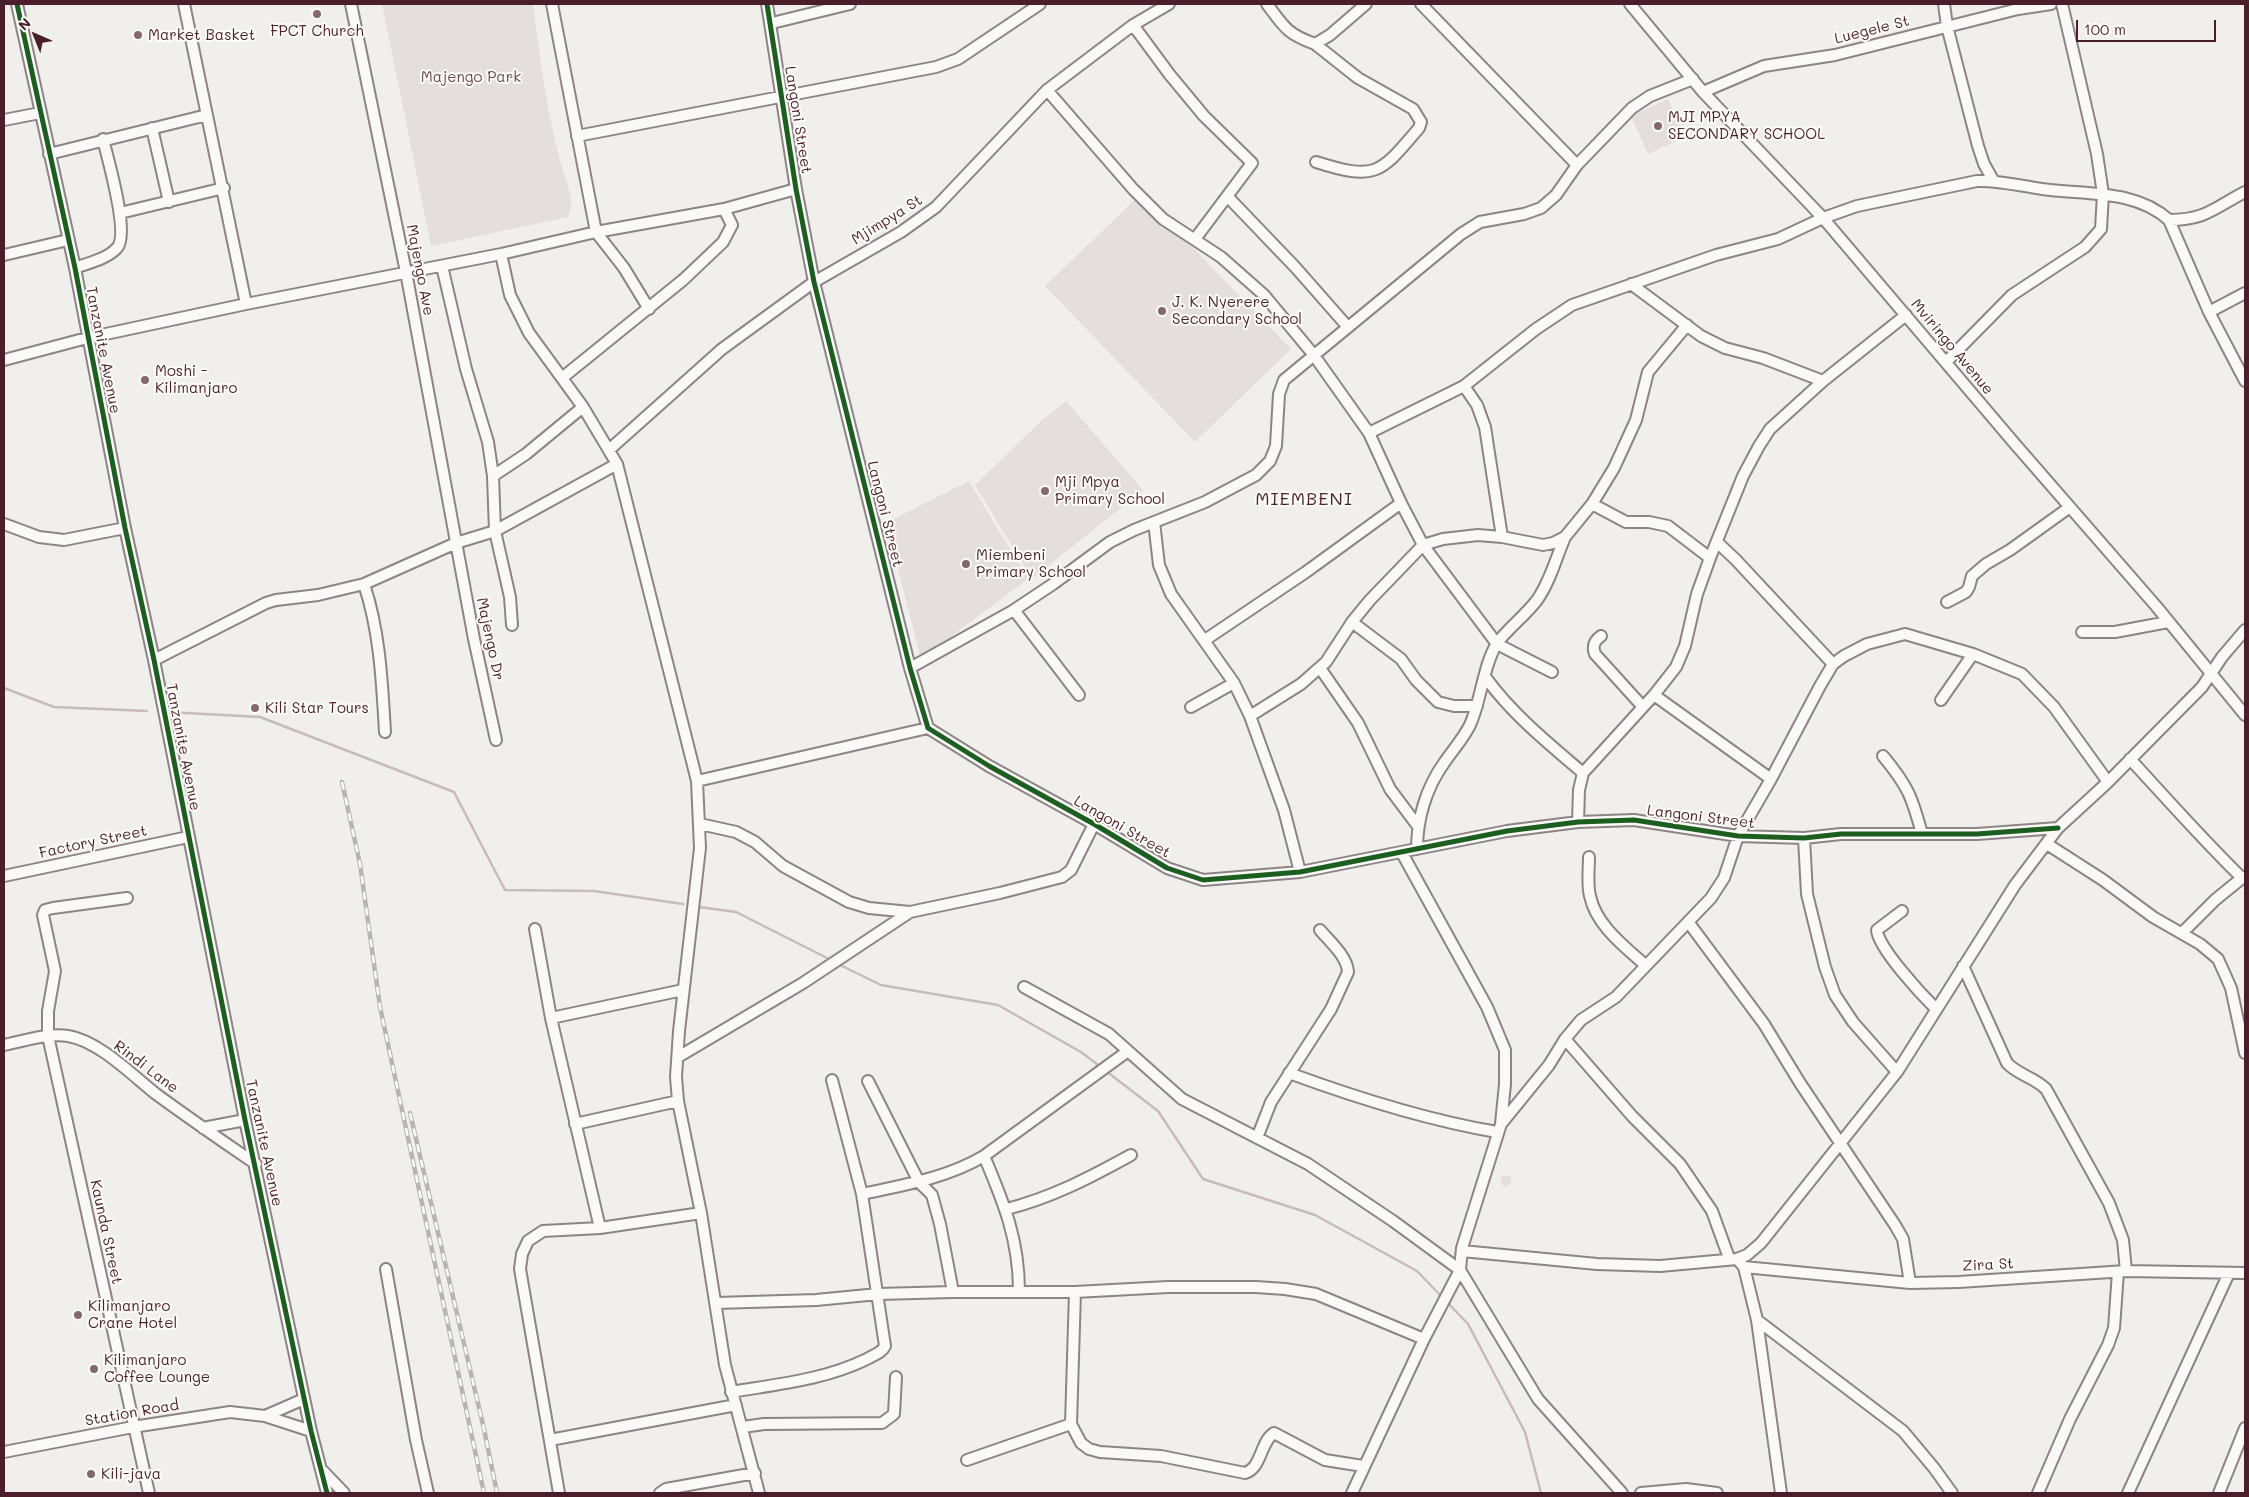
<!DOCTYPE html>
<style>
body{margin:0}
#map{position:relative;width:2249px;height:1497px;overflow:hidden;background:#f1efec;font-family:Mali,sans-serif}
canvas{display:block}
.frame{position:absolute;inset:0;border:5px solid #4a1f2b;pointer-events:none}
.north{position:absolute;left:10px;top:10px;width:50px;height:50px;-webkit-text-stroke:4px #fdfcf7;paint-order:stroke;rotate:316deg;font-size:14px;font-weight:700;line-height:20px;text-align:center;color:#4a1f2b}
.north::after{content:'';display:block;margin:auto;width:18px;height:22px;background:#4a1f2b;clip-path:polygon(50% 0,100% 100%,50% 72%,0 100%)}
.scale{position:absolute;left:2076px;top:20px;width:140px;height:22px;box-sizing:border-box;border:2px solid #4a1f2b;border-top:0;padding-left:6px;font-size:15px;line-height:18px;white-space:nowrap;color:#4a1f2b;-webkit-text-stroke:4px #fdfcf7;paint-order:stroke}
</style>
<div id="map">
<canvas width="2249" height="1497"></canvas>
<div class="frame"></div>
<div class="north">N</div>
<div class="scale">100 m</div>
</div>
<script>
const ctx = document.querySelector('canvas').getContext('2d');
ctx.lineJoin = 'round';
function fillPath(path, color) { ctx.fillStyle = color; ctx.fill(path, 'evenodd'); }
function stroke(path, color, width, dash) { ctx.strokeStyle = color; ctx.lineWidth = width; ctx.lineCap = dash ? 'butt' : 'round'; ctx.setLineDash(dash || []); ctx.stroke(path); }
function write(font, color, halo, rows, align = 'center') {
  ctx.font = font + ' Mali,sans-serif'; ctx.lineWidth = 4; ctx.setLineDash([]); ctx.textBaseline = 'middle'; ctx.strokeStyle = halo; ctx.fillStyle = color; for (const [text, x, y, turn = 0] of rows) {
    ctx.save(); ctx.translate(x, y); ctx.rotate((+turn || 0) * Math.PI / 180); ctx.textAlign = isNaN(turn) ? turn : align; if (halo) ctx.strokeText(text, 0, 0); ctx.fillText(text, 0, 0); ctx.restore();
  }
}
fillPath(new Path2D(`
 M1668,99L1685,137L1648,154L1631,116Z
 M1141,194L1291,349L1195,442L1045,286Z
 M1066,401L1143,490L1032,579L975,485L1041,421Z
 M969,481L1028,579L921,659L886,523Z`), '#e4dedd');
fillPath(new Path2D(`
 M382,4H533C540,58 547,113 561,165C566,181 576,201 568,217L431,246Z
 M1500.5 1181a5.5 5.5 0 1 1 11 0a5.5 5.5 0 1 1-11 0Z`), '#e4dedc');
stroke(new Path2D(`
 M4,688L54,707L147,711
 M168,712L260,717L454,792L505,890L594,891L683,904
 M699,907L736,912L827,958
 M842,966L881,985L998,1005L1081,1052L1102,1068
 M1106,1071L1158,1111L1203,1179L1315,1215L1417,1271L1442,1297
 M1446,1301L1468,1324L1525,1432L1541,1493`), '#c8bbbb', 2.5);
const minor = new Path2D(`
 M17,4L75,268L125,528L154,660L245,1120L311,1431L327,1493
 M184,4L246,304
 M351,4L406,272L474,639L496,740
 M552,4L596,232L624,268L649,309
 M767,4L796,189L814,282L910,668L928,728L989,766L1094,824L1167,868L1203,880L1300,872L1507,831L1578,822L1634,820L1738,836L1804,838L1841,834H1977L2058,828
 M1267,4C1284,27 1287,34 1315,44L1330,35L1366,4
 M1421,4L1577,165
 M1630,4L1703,92L1823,218L2015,444L2156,606L2245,715
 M1944,4L1947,26L1978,146L1984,164L1993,180
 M772,23L850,4
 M1133,25L1170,75L1204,116L1252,163L1195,239
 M1315,44L1358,78L1413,109L1421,122L1419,128C1380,174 1376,181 1316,162
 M1047,90L1133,189L1163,219L1221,257L1264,295L1313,354L1369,433L1401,503L1423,545L1497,644L1552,672
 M1703,92L1764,66L1835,55L2018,9L2051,4
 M4,120L40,113
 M152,128L169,202
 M577,136L936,67L958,59L1040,4
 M49,154L207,115
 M1228,197L1296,268L1347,326
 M120,213L224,188
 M2169,220C2206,220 2214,208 2245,192
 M501,254L510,295L529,333L583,407L617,464L697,781L700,848L679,1031L676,1077L678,1101L701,1213L725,1365L759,1493
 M4,255L68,240
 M442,266L466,369L488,442L493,476L495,531L510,597L512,625
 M75,268C88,263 107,259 117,248C130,234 108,160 103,139
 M1631,284L1701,336L1725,348L1763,358L1823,381
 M2209,312L2245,293
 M4,360L87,338L246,304L501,254L596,232L724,209L796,189
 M1946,362L2012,295L2085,247L2101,229L2103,194L2097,154L2062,4
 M562,378L683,280L723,242L732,225L724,209
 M1464,386L1477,405L1485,427L1502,537
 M1369,433L1464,386L1536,329L1572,305L1716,255L1778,239L1823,218L1857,206L1977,181C1999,180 2020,186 2042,189C2084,195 2135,189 2169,220L2209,312L2245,381
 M610,449L722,349L814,282L901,232L936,207L1047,90L1133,25L1169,4
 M493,476L526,454L583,407
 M1592,504L1614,468L1636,420L1648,372L1687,325
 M1154,522L1159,565L1171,594L1234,683L1250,716L1284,810L1300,872
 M4,524L39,537L64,540L125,528
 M1717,542L1736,560L1833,664
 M364,584C380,632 382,682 385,732
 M1947,602L1966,592L1969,587L1972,576L1986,564L2010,550L2070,507
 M1014,610L1079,695
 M1352,622L1401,659L1416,680L1438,702L1454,706H1477
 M2082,632H2115L2168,622
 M1601,636C1594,641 1592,646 1595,654L1643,707
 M1205,640L1306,572L1401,503
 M154,660L266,603L276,600L318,595L364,584L456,543L495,531L617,464
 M910,668L1014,610L1053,584L1110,542L1134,530L1205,502L1256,475L1270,461L1276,446L1279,394L1284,380L1461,234L1480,222L1524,214L1541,208L1556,195L1577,165L1632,108L1650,96L1693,79
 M1320,668L1358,723L1390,789L1417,825
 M1486,678C1513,715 1548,743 1583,773
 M1654,695L1771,779
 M1941,700L1973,654
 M1191,707L1234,683
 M1250,716L1301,684L1326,662L1352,622L1370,600L1423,545L1443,539L1478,535L1502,537L1543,545L1553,543L1565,537L1592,504L1626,522H1649L1668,526L1710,558
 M1883,756C1908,786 1912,797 1922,834
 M2130,759C2167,799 2203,840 2242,878L2245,877
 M697,781L928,728
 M1578,822L1579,790L1583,773L1654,695L1676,667L1685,646L1697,594L1710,558L1743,476L1759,446L1770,429L1823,381L1906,315
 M700,824L736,832L755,842L783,866L849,902L869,908L910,912
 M1804,838L1807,894L1825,967L1835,995L1853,1022L1897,1072
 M2047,844L2103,880L2153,917L2200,944L2218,959L2231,988L2245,1053
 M1417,849C1417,819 1426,788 1444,763C1452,751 1463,739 1470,725C1481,701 1483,667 1496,645C1504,632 1526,615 1537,600C1550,582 1556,558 1565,537
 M1589,857C1589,869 1587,884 1590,896C1596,925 1624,946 1645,965
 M4,876L188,837
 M127,898L53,908L45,910L43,915L55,971L48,1011V1036L149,1493
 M1902,911L1877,930C1878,948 1922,995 1936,1009
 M1689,923L1764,1024L1800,1083L1895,1225L1903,1239L1910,1283
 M535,929L551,1018L600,1228
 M2182,933L2215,900L2242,878
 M1963,966L2007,1063C2018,1075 2034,1077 2046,1089L2109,1203L2123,1240L2126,1271
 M1024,987L1109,1034L1182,1099L1308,1164L1393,1221L1460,1270L1538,1399L1622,1493
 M551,1018L683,990
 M1565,1039L1632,1116L1680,1164L1712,1211L1729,1258
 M4,1045C24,1041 47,1033 68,1036C99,1041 132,1075 156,1094C189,1118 222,1141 256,1164
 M678,1057L803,983L910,912L1000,893L1062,877L1071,870L1094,824
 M1289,1073C1357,1098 1426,1120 1497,1132
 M868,1081L919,1182L932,1195L940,1224L953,1292
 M575,1124L678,1101
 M1501,1124L1549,1065L1565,1039L1581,1020L1616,997L1711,898L1724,878L1738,836L1771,779L1820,686L1833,664L1844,656L1867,644L1905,634L1973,654L2022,674L2054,707L2108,782
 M203,1128L245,1120
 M1257,1138L1271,1102L1331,1009L1348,972C1347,956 1330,942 1320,930
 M984,1156C1004,1203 1019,1240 1019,1291
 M862,1194C904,1185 947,1178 984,1156L1128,1051
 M1007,1209C1053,1197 1089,1178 1131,1155
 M1462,1251L1597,1264L1660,1266L1737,1259L1747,1255L1761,1243L1897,1072L2015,885L2058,828L2108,782L2202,687L2222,657L2245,630
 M1737,1259L1744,1267L1910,1283L1959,1282L2126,1271L2245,1273
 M1744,1267L1757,1320L1781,1493
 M386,1269L416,1440L428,1493
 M1075,1292L1071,1424L1081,1443L1089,1449L1100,1452L1161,1456L1245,1473C1262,1468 1260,1442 1274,1433L1325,1460L1363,1466
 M716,1303L816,1300L878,1294L953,1292H1075L1168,1287H1256L1285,1289L1316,1294L1424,1339
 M1757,1320L1903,1431L1934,1468L1952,1493
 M731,1392C778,1384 824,1380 867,1359C873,1355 882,1353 885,1346L862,1194L832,1080
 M265,1416L304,1399
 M743,1427L764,1424L882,1423L894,1414L896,1377
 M550,1440L736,1405
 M4,1452L133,1427L230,1412L265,1416L311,1431
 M967,1460L1071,1424
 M323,1471L344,1493
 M559,1493L520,1269L522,1254L528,1241L543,1231L600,1228L701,1213
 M660,1493L666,1489L755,1473
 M1352,1493L1424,1339L1460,1270L1462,1248L1501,1124L1505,1084V1050L1487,1007L1402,853
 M1641,1493L1686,1489L1717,1493
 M2038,1493L2070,1419L2108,1345L2114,1328L2118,1272
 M2128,1493L2229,1273
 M2219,1493L2245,1428`);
stroke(minor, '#8d8485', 14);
stroke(minor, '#faf9f7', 10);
const rail = new Path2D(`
 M342,782L360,864L380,1007L484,1493
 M410,1113L484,1429L497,1493`);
stroke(rail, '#b9b4b4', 4.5);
stroke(rail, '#fdfcf7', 2.5, [8]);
stroke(new Path2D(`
 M17,4L75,268L125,528L154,660L245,1120L311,1431L327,1493
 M767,4L796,189L814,282L910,668L928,728L989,766L1094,824L1167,868L1203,880L1300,872L1507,831L1578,822L1634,820L1738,836L1804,838L1841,834H1977L2058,828`), '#1b5e20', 5);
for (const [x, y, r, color] of [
 [317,14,5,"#84686f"],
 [138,35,5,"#84686f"],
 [1658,126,5,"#84686f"],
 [1162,311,5,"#84686f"],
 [145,380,5,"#84686f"],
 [1045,491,5,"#84686f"],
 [966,564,5,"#84686f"],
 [255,708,5,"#84686f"],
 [78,1315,5,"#84686f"],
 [94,1369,5,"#84686f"],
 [91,1474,5,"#84686f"]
]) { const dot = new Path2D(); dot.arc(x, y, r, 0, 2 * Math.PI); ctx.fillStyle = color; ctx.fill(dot); stroke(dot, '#fdfcf7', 2); }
write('15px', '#4a1f2b', '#fdfcf7', [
 ["Luegele St",1872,30,-14],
 ["Langoni Street",798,120,81],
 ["Mjimpya St",887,220,-32],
 ["Majengo Ave",420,270,79],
 ["Mviringo Avenue",1952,347,50],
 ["Tanzanite Avenue",103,350,79],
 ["Langoni Street",885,514,76],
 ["Majengo Dr",490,639,78],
 ["Tanzanite Avenue",183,747,79],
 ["Langoni Street",1701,817,7],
 ["Langoni Street",1122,827,30],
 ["Factory Street",93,842,-12],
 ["Rindi Lane",146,1067,37],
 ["Tanzanite Avenue",264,1143,78],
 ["Kaunda Street",106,1232,78],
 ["Zira St",1988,1265,-3],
 ["Station Road",132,1413,-10]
]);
write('15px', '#4a1f2b', '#fdfcf7', [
 ["FPCT Church",317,31,"center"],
 ["Market Basket",148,35],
 ["MJI MPYA",1668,117],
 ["SECONDARY SCHOOL",1668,134],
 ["J. K. Nyerere",1172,302],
 ["Secondary School",1172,319],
 ["Moshi -",155,371],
 ["Kilimanjaro",155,388],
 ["Mji Mpya",1055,482],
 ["Primary School",1055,499],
 ["Miembeni",976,555],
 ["Primary School",976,572],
 ["Kili Star Tours",265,708],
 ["Kilimanjaro",88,1306],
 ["Crane Hotel",88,1323],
 ["Kilimanjaro",104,1360],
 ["Coffee Lounge",104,1377],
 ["Kili-java",101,1474]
], 'left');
write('15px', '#6e4b54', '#fdfcf7', [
 ["Majengo Park",471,77]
]);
ctx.letterSpacing = '1px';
write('18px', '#4a1f2b', '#fdfcf7', [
 ["MIEMBENI",1304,499]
]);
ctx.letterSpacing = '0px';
</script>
